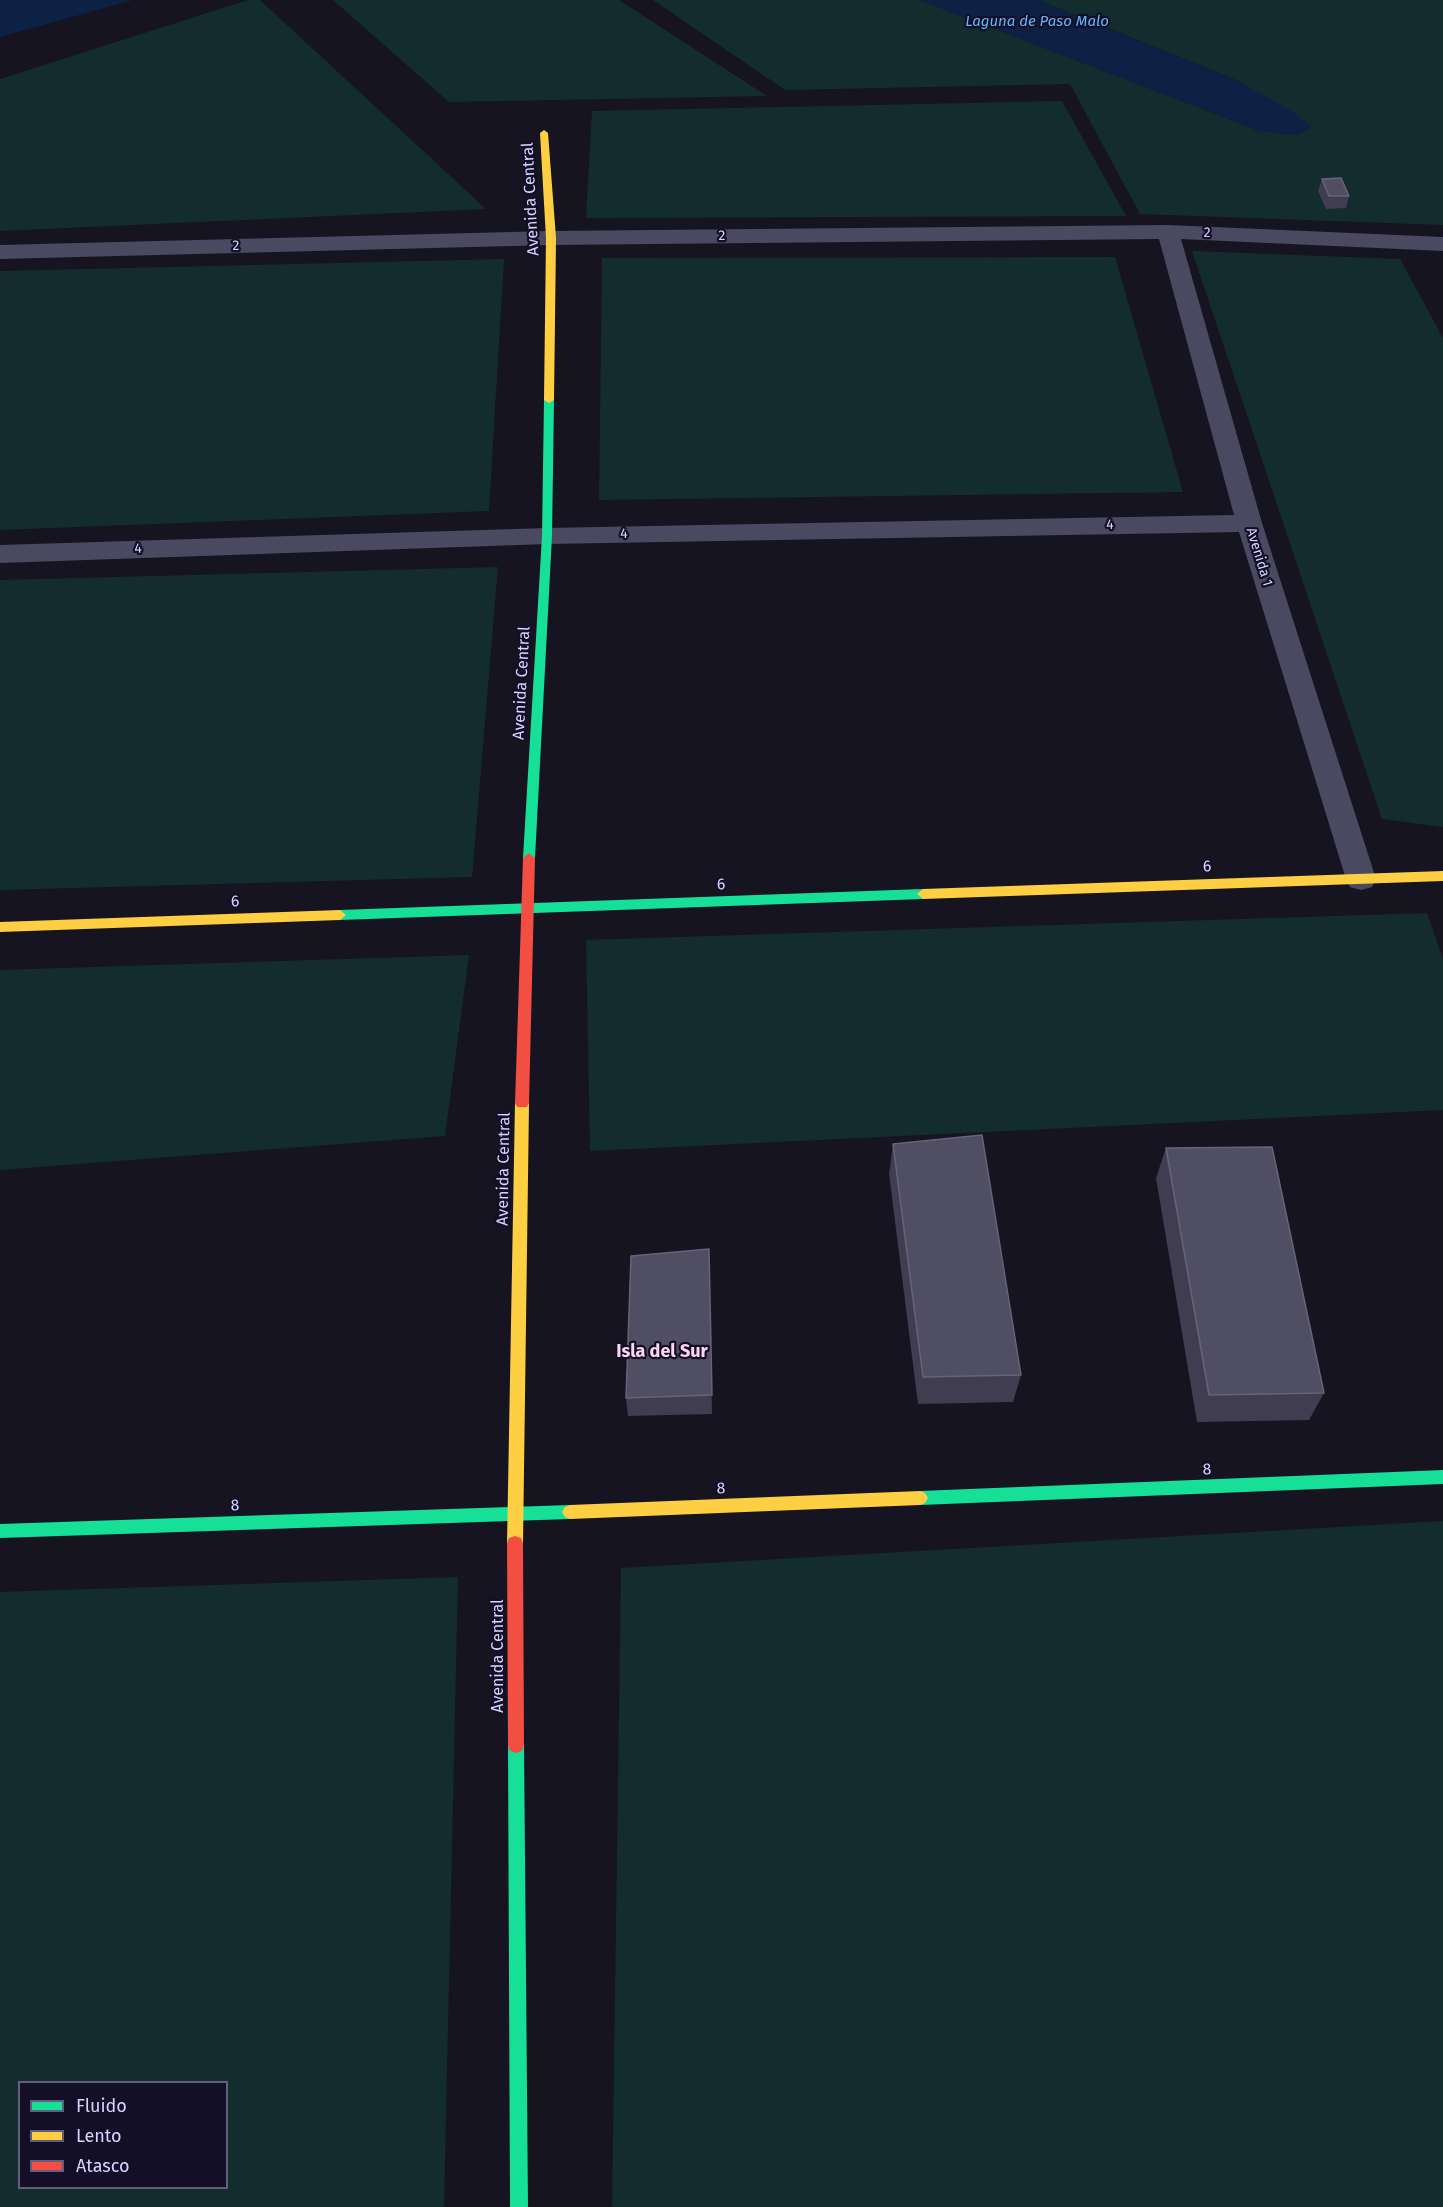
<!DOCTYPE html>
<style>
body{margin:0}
#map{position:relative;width:1443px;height:2207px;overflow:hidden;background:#161421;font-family:"Fira Sans",sans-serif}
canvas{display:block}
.legend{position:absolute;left:18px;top:2081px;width:210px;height:108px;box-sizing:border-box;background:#130f26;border:2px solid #625e7d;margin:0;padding:8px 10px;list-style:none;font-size:18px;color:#d9d4ff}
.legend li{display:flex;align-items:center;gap:12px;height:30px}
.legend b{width:30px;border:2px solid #625e7d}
</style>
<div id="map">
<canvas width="1443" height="2207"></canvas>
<ul class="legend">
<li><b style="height:8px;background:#16e098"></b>Fluido</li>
<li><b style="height:8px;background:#ffcf43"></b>Lento</li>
<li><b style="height:8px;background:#f24e42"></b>Atasco</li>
</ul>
</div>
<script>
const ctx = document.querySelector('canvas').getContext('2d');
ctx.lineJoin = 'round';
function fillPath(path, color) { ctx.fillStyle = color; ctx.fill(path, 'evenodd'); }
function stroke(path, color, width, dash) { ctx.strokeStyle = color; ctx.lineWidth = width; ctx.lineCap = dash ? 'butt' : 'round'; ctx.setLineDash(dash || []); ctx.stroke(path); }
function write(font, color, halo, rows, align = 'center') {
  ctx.font = font + ' "Fira Sans",sans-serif'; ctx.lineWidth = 4.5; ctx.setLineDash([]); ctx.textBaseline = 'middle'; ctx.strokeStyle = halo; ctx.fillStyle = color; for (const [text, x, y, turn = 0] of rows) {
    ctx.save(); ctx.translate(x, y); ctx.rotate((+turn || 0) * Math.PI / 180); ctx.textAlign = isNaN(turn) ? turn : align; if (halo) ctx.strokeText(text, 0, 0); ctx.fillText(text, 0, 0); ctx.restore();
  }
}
fillPath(new Path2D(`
 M248,0H260L486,209L0,231V79Z
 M333,0H619L767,96L449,102Z
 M653,0H920L1260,131L1297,135L1310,126L1236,80L1038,0H1443V225L1140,214L1070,84L785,90Z
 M1062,101L1126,216L586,218L592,111Z
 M1192,251L1400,259L1443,338V827L1382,819Z
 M1115,257L1183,492L599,500L602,258Z
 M504,259L489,511L0,530V271Z
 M498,567L472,877L0,890V580Z
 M1427,913L1443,958V1110L590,1151L586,940Z
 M469,955L445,1136L0,1170V970Z
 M1443,1521V2207H612L621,1568Z
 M458,1577L444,2207H0V1592ZM20,2082H226V2188H20Z`), '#132c2d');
fillPath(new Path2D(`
 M0,0H133L0,37Z
 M920,0H1038L1236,80L1295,113L1311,127L1297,135L1260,131Z`), '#0d2144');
fillPath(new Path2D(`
 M1168,225L1443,237V251L1181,239L1262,523L1376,879L1372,887L1361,890L1350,887L1346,879L1239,532L547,544L0,563V545L547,528L1234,515L1159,239L551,245L0,259V245L551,231Z`), '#4a4962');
fillPath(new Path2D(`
 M549,397L554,400L552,536L535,858L529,863L523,858L542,536L544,400Z
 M923,889L929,894L923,899L340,920L334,915L340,910Z
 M1443,1470V1484L920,1505L915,1503L912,1498L915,1493L920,1491Z
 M570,1505L575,1507L578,1512L575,1517L570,1519L0,1538V1524Z
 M516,1737L522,1739L524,1745L528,2207H510L508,1745L510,1739Z`), '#16e098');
fillPath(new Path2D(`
 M544,130L548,133L556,238L554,400L549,403L544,400L546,238L540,133Z
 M1443,871V881L923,899L917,894L923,889Z
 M340,910L346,915L340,920L0,932V922Z
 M522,1097L527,1099L529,1103L523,1543L521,1548L515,1550L509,1548L507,1543L515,1103L517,1099Z
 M920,1491L925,1493L928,1498L925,1503L920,1505L570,1519L565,1517L562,1512L565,1507L570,1505Z`), '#ffcf43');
fillPath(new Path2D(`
 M529,853L535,858L529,1103L527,1107H517L515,1103L523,858Z
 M515,1536L521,1538L523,1543L524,1745L522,1751L516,1753L510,1751L508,1745L507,1543L509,1538Z`), '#f24e42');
fillPath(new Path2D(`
 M1322,179L1349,196L1346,208L1326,209L1318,191Z
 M893,1144L1021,1375L1013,1402L918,1404L889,1174Z
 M1166,1148L1324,1393L1309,1420L1197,1422L1156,1178Z
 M709,1249L712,1414L628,1416L626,1398Z`), '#403d50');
const building = new Path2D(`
 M1341,178L1349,196H1329L1322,179Z
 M982,1135L1021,1375L923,1377L893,1144Z
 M1272,1147L1324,1393L1209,1395L1166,1148Z
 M709,1249L712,1395L626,1398L631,1256Z`);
fillPath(building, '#504e63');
stroke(building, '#66637b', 1.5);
write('14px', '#d9d4ff', '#130f26', [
 ["2",1207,233,2],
 ["2",722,236,-1],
 ["2",236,246,-1],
 ["4",1110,525,-1],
 ["4",624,534,-1],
 ["4",138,549,-2],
 ["Avenida 1",1259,557,73]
]);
write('italic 15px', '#62b6ff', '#130f26', [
 ["Laguna de Paso Malo",1037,22]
]);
write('16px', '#d9d4ff', '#130f26', [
 ["Avenida Central",531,199,-93],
 ["Avenida Central",522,683,-87],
 ["6",1207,867,-2],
 ["6",721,885,-2],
 ["6",235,902,-2],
 ["Avenida Central",504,1169,-89],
 ["8",1207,1470,-2],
 ["8",721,1489,-2],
 ["8",235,1506,-2],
 ["Avenida Central",499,1656,-90]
]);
write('bold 18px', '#ffd6f0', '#130f26', [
 ["Isla del Sur",662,1352]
]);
</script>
